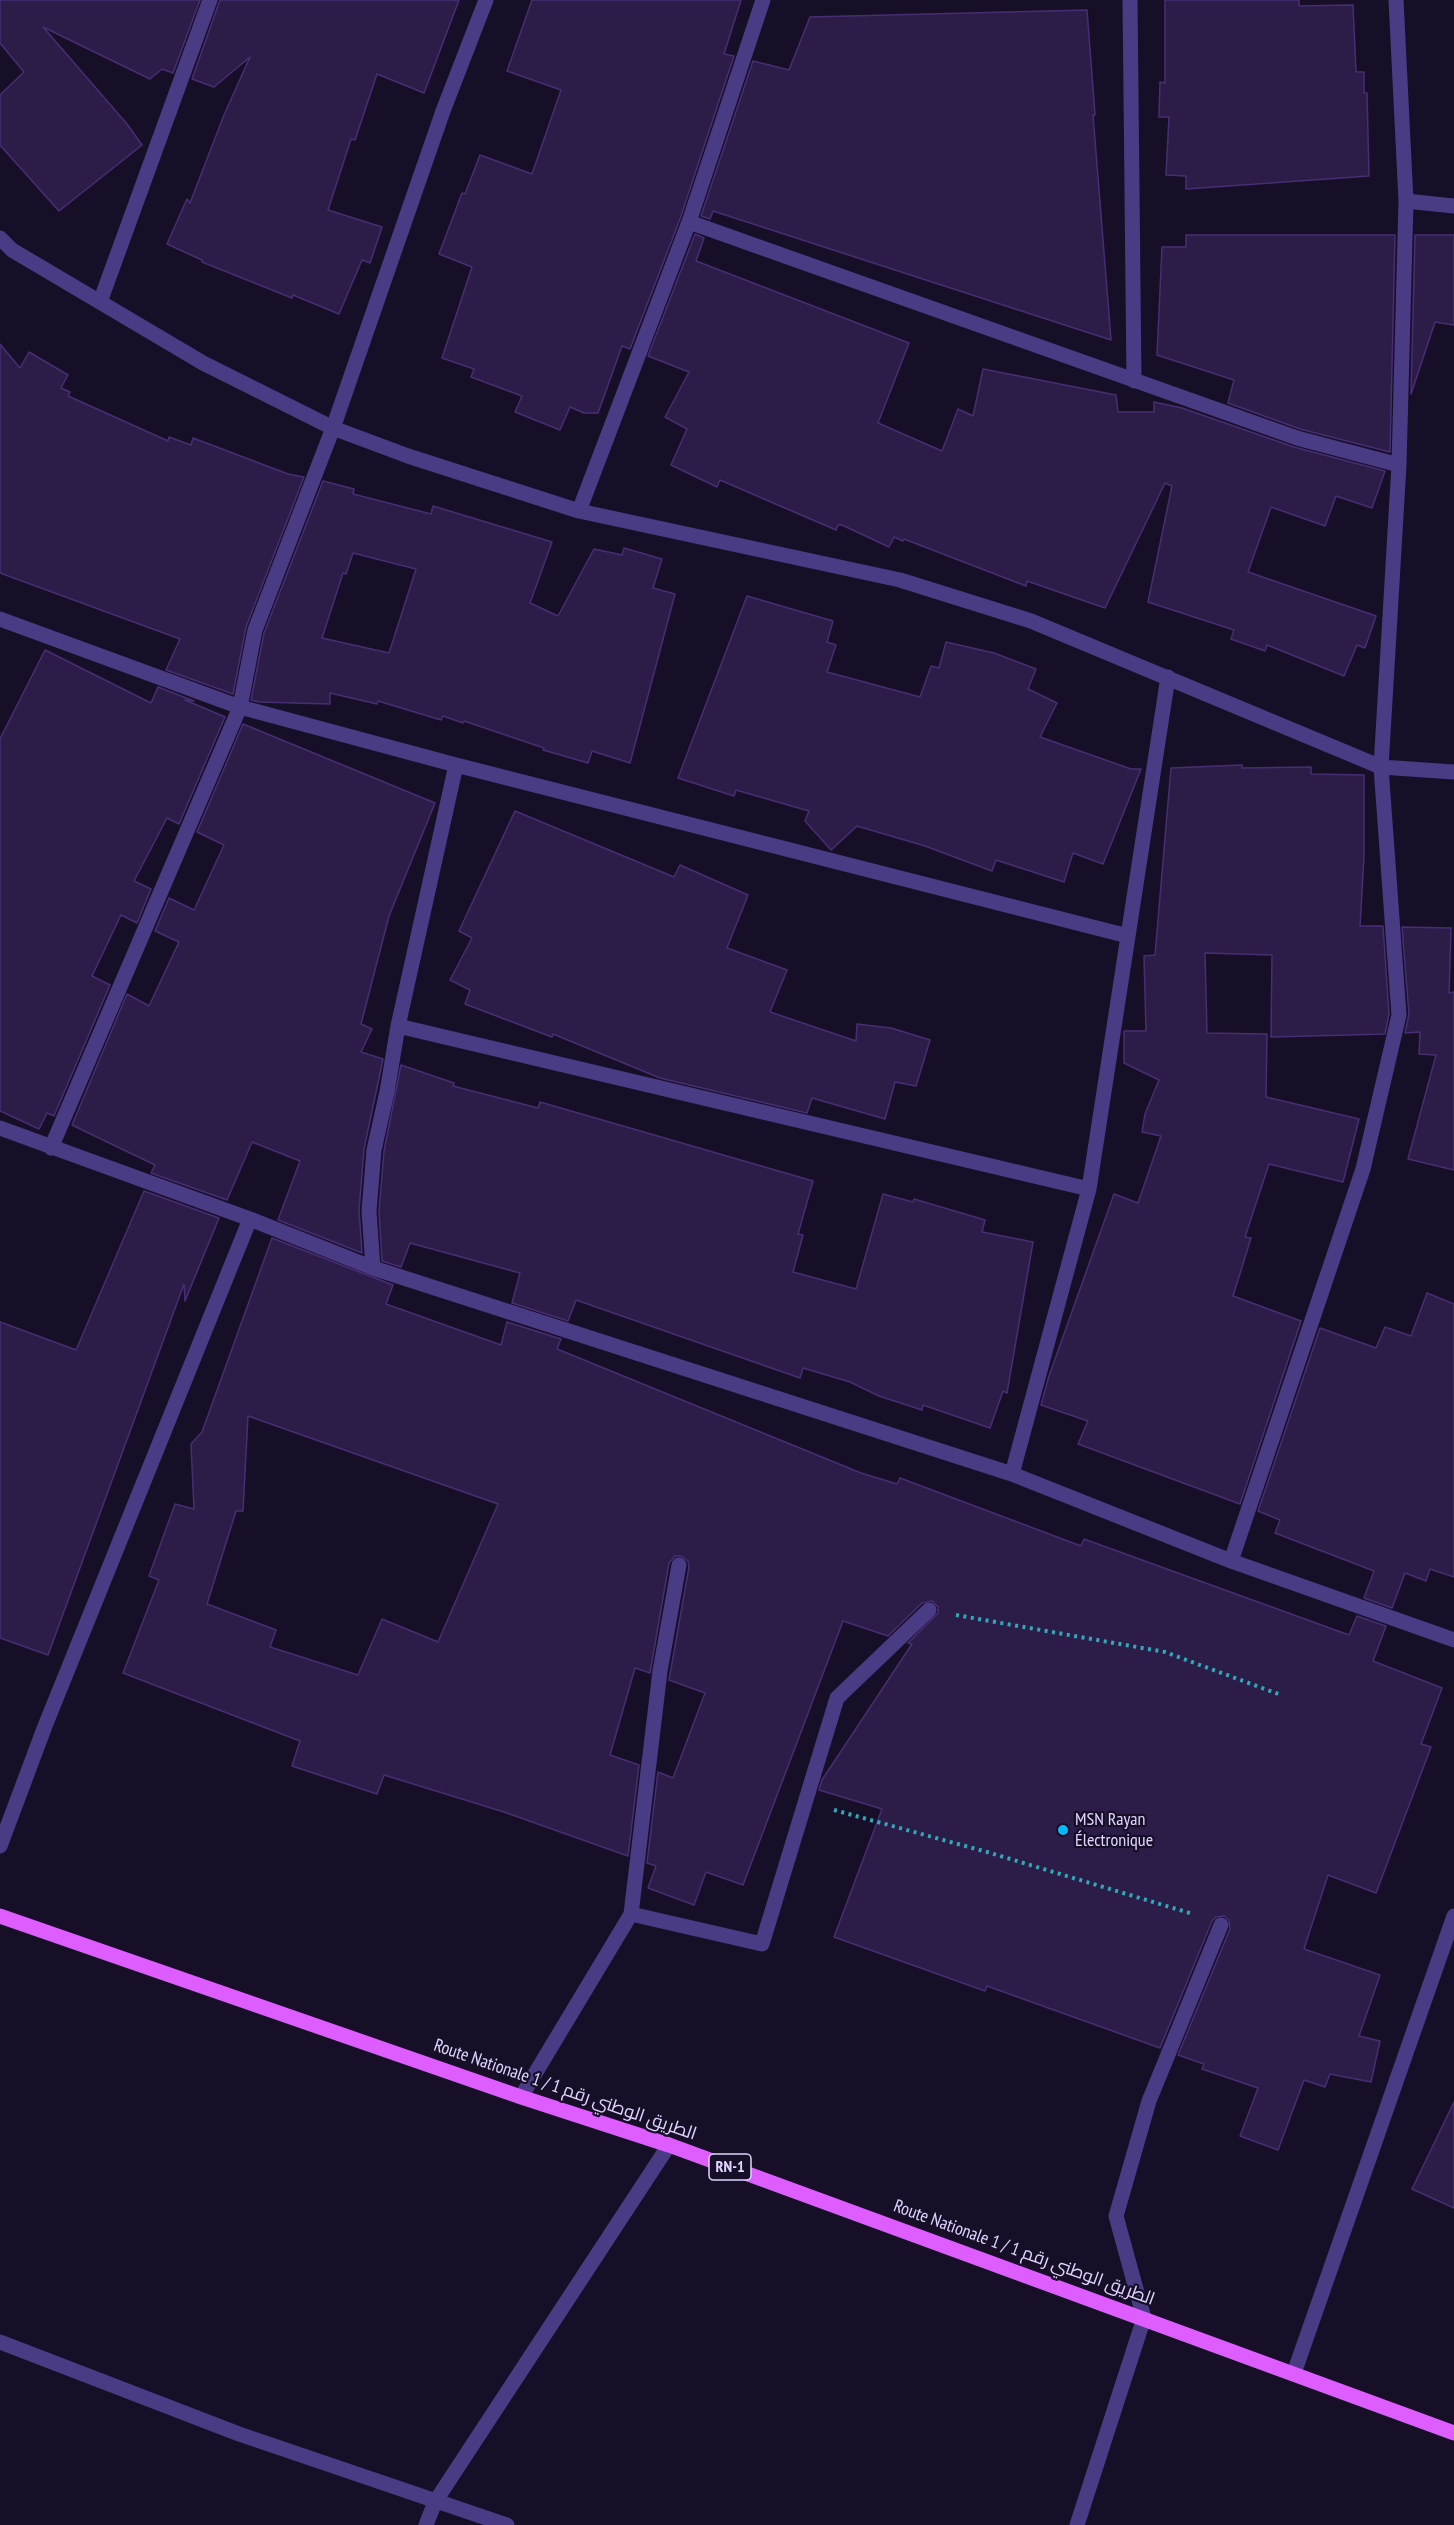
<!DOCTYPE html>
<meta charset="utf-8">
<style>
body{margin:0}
canvas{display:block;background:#170f27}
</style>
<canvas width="1454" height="2525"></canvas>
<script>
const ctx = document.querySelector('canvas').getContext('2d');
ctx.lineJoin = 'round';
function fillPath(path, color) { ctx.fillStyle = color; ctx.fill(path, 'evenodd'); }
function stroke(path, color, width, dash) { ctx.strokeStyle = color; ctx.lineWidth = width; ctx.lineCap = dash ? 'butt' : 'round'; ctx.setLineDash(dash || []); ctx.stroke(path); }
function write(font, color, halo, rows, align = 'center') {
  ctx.font = font + ' "PT Sans Narrow",Cairo,sans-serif'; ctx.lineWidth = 4.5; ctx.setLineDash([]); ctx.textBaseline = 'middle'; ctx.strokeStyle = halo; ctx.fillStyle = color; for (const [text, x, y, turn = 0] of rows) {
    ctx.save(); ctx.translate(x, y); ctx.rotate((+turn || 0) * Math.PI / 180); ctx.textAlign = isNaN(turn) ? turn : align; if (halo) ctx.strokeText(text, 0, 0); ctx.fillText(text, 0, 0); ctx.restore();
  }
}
const building = new Path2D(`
 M0,0H200L173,73L162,69L150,79L43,27L127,124L142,145L59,211L0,145V95L24,72L0,43Z
 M220,0H459L424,93L377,74L355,140L351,139L328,210L382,227L370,263L362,260L339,314L293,295L292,298L202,262V260L167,244L187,199L190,203L224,115L250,57L214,87L192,79Z
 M532,0H741L724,54L734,56L680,219L630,349L622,346L598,413H584L570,407L560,430L515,412L522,396L471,377L474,369L442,358L472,267L439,254L462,193L465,194L480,155L532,174L561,90L507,71Z
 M1165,0H1299V6L1353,5L1356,72H1364V93H1367L1369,176L1186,189V176L1166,175L1169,117H1159L1160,82L1165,83Z
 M1087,10L1095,115H1093L1111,340L713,211L710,219L701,216L753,61L789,70L810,17Z
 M695,234L704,238L696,261L909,343L878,423L942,451L958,409L973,416L983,369L1116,395L1118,412H1154V402L1182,408L1294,447L1385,471L1372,508L1336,496L1325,526L1271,507L1248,572L1376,616L1365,648L1357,645L1344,676L1267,645L1265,651L1231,639L1234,630L1148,602L1172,486L1165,483L1105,608L1027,581L1026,586L904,539L903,541L894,537L889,547L842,525H838L836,530L720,480L717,487L671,465L687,429L665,417L689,372L648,356Z
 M1186,235H1395L1390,452L1300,429L1228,403L1234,380L1157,355L1162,247H1186Z
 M1415,235H1454V325L1435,322L1411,394Z
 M0,344L20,368L29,352L68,375L61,388L70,392L68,396L168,441L169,437L191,445L193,438L288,474L304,477L246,627L233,694L166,670L180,639L0,573Z
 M323,481L354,489L353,494L431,514L433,506L552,542L530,603L558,616L594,549L622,555L624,548L662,559L653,588L675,594L630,763L592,751L588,763L543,750L544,748L464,721L463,723L443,716L441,720L378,701L377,704L330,693V704L259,702L251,700L264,633ZM353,553L416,569L389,653L322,638L343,573L346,574Z
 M747,596L833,621L827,642L836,645L827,672L920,697L931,666L939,668L946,642L994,653L1036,669L1028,689L1057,703L1040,737L1131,769H1141L1103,864L1073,853L1064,882L996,860L992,871L925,846L857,826L831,850L805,821L809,811L736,790L734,796L678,778Z
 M45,650L151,703L158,687L194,701L185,700L225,717L179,824L167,818L134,881L151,889L137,923L121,915L92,976L110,985L54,1116L47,1113L39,1129L0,1111V739Z
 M243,724L435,803L389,916L361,1024L372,1029L361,1052L383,1059L364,1149L359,1210L362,1253L278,1220L300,1161L252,1142L227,1200L151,1173L155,1165L72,1125L127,994L149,1006L179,942L155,931L169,898L194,910L224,845L197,832Z
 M1242,765V768L1311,767V774L1364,775V856L1360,926H1383L1389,1014L1385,1034L1271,1037L1272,955L1205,953L1207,1033L1267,1034L1266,1097L1359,1119L1343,1182L1269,1164L1245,1237L1251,1238L1233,1296L1301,1321L1240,1504L1078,1444L1088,1421L1041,1405L1049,1376L1114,1194L1138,1203L1161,1136L1142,1132L1145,1114L1159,1080L1124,1063V1031H1146L1144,956L1155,955L1171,768Z
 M515,811L674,877L680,865L748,895L727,948L787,970L770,1012L856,1041L857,1024L891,1028L930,1040L916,1086L895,1082L885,1119L812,1098L807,1113L660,1078L553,1034L552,1037L465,1004L470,990L450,980L472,938L459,931Z
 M1402,927L1451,928L1449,993L1454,992V1170L1408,1159L1436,1055L1419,1054L1420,1032L1405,1033L1409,1014Z
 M401,1065L454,1083L453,1086L538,1108L540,1102L813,1181L798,1234L803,1235L793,1272L856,1289L883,1194L913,1202L914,1199L985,1220L982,1232L1033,1242L1007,1393L1003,1391L990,1428L923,1405L922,1410L879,1396L850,1382L803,1368L800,1378L576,1300L568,1321L512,1303L520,1273L410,1243L401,1267L382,1261L379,1211L384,1151Z
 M144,1191L219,1218L185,1301L184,1284L48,1655L0,1638V1322L76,1350Z
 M272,1238L393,1285L386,1304L501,1345L507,1322L561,1339L557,1349L861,1473L897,1484L900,1478L1081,1546L1084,1539L1349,1635L1357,1616L1386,1626L1373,1661L1442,1688L1421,1744L1431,1747L1376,1893L1328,1875L1304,1949L1380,1975L1359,2036L1380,2041L1371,2082L1330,2074L1325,2087L1304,2080L1278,2150L1240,2136L1258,2088L1202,2069L1204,2064L1178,2055L1230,1929L1229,1920L1224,1916L1216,1917L1212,1921L1160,2048L987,1986L985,1991L834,1937L882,1809L819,1790L822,1780L912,1644L908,1643L938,1613V1607L932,1601L922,1603L888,1636L843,1621L743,1885L706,1872L694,1905L648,1888L656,1866L647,1863L658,1772L673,1778L705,1693L669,1680L689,1567L688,1561L681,1556H675L669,1563L650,1673L635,1668L610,1755L639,1765L628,1856L504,1812L384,1775L377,1794L292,1766L300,1741L123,1673L159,1580L149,1576L175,1504L194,1509L191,1444L202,1432ZM248,1416L498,1504L438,1642L382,1619L358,1675L270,1647L276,1630L207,1604L236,1511H243Z
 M1427,1293L1454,1304V1577L1430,1569L1426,1581L1405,1573L1392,1608L1364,1598L1374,1571L1275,1533L1280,1520L1258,1511L1320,1328L1376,1348L1385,1327L1411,1336Z
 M1454,2102V2208L1412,2189Z`);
fillPath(building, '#2c1c48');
stroke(building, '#472e73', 1.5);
stroke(new Path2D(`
 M956,1615L1165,1652L1281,1695
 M834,1810L987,1852L1193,1914`), '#30a9b8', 4, [3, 4.5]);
stroke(new Path2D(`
 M1130,0L1134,381
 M1406,201L1454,206
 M689,222L1297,438L1399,465
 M0,238L12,250L203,363L333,428L408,456L579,511L900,580L1031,621L1381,767L1454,772
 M100,302L210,0
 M579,511L689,222L763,0
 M0,619L240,707L456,765L1128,936
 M398,1026L1089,1189
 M0,1128L250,1219L373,1268L1012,1474L1231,1561L1454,1640
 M51,1148L240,707L255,630L333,428L443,111L486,0
 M373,1268L369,1211L374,1150L387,1092L398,1026L456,765
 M1012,1474L1089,1189L1168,677
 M1231,1561L1363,1169L1399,1015L1381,767L1399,465L1406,201L1396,0
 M0,1846L45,1726L250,1219
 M631,1914L660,1671L679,1565
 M521,2097L631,1914L762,1944L837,1698L929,1610
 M0,2342L239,2434L507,2525
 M1294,2373L1454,1916
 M426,2525L435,2502L669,2145
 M1077,2525L1144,2318L1116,2216L1149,2101L1221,1925`), '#4a3b85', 15);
stroke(new Path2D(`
 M0,1916L521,2097L669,2145L1454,2433`), '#dd5dfe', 15);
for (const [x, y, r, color] of [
 [1063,1830,6,"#03b9fd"]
]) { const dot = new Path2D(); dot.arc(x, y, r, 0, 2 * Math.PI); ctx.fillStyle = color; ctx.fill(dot); stroke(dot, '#170f27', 2); }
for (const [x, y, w] of [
 [730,2167,42]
]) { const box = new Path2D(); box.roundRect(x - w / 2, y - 13, w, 26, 4.5); ctx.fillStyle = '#170f27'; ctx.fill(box); stroke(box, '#e1d5ff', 1.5); }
write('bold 16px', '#e1d5ff', null, [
 ["RN-1",730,2167]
]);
write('18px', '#e1d5ff', '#170f27', [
 ["MSN Rayan",1075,1820],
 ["Électronique",1075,1841]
], 'left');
write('18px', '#e1d5ff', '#170f27', [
 ["Route Nationale 1 / الطريق الوطني رقم 1",565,2090,19],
 ["Route Nationale 1 / الطريق الوطني رقم 1",1024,2253,20]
]);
</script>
